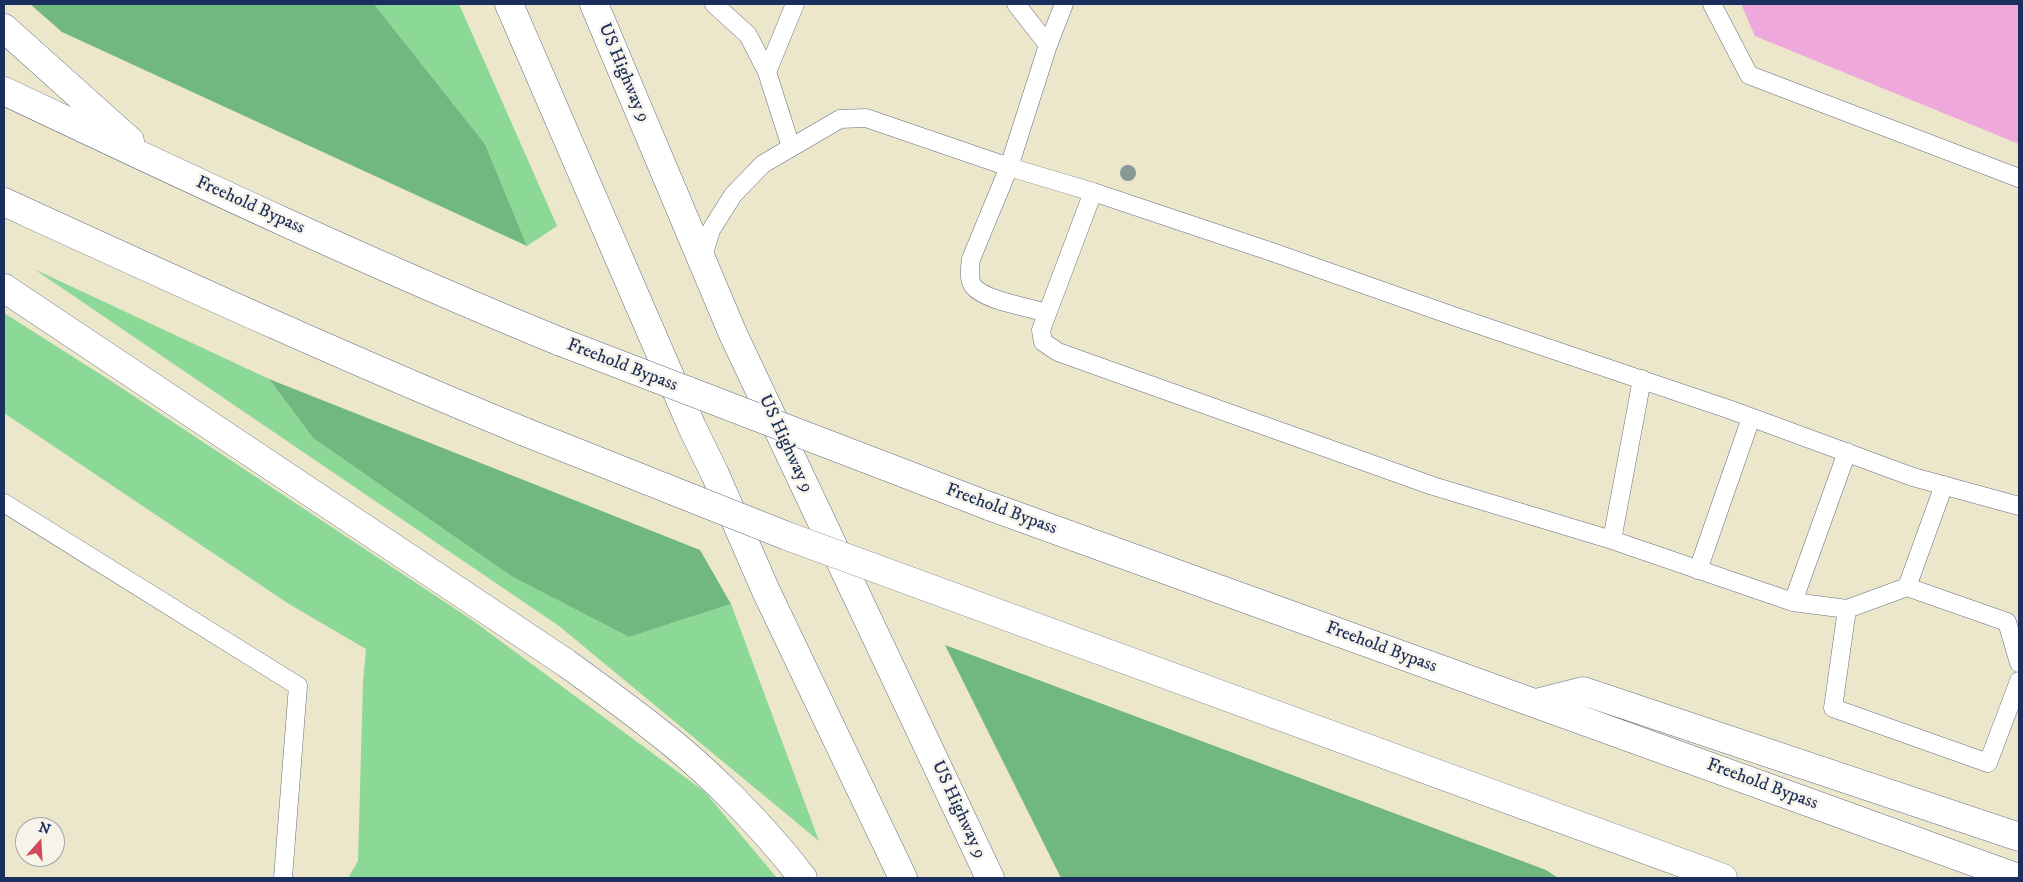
<!DOCTYPE html>
<style>
body{margin:0}
#map{position:relative;width:2023px;height:882px;overflow:hidden;background:#ece6ca;font-family:"IM FELL DW Pica",serif}
canvas{display:block}
.frame{position:absolute;inset:0;border:5px solid #1b2f5e;pointer-events:none}
.north{position:absolute;left:15px;top:817px;width:50px;height:50px;box-sizing:border-box;background:#f7f3e8;border:1px solid #9fa5b1;border-radius:50%;rotate:19deg;font-size:14px;font-weight:700;line-height:20px;text-align:center;color:#1b2f5e}
.north::after{content:'';display:block;margin:auto;width:18px;height:22px;background:#d1495b;clip-path:polygon(50% 0,100% 100%,50% 72%,0 100%)}
</style>
<div id="map">
<canvas width="2023" height="882"></canvas>
<div class="frame"></div>
<div class="north">N</div>
</div>
<script>
const ctx = document.querySelector('canvas').getContext('2d');
ctx.lineJoin = 'round';
function fillPath(path, color) { ctx.fillStyle = color; ctx.fill(path, 'evenodd'); }
function stroke(path, color, width, dash) { ctx.strokeStyle = color; ctx.lineWidth = width; ctx.lineCap = dash ? 'butt' : 'round'; ctx.setLineDash(dash || []); ctx.stroke(path); }
function write(font, color, halo, rows, align = 'center') {
  ctx.font = font + ' "IM FELL DW Pica",serif'; ctx.lineWidth = 5; ctx.setLineDash([]); ctx.textBaseline = 'middle'; ctx.strokeStyle = halo; ctx.fillStyle = color; for (const [text, x, y, turn = 0] of rows) {
    ctx.save(); ctx.translate(x, y); ctx.rotate((+turn || 0) * Math.PI / 180); ctx.textAlign = isNaN(turn) ? turn : align; if (halo) ctx.strokeText(text, 0, 0); ctx.fillText(text, 0, 0); ctx.restore();
  }
}
fillPath(new Path2D(`
 M374,4H459L557,226L527,246L485,144Z
 M34,269L269,379L313,438L511,576L629,637L731,604L819,841L559,626Z
 M4,313L111,381L472,620L705,792L777,878H348L358,861L363,683L366,649L289,604L4,413Z`), '#8bd897');
fillPath(new Path2D(`
 M30,4H374L485,144L527,246L62,32Z
 M269,379L700,550L731,604L629,637L511,576L313,438Z
 M945,645L1546,870L1558,878H1061Z`), '#70b880');
fillPath(new Path2D(`
 M1741,4H2019V144L1755,36Z`), '#eea8db');
const lane = new Path2D(`
 M714,4L748,35L767,72L791,147
 M1016,4L1048,45L1009,167L971,259C970,267 968,278 973,286C985,301 1029,307 1047,313
 M1712,4L1749,75L2019,178
 M1048,45L1064,4
 M767,72L795,4
 M1093,192L1041,330L1043,342L1058,352L1433,486L1612,540
 M702,259L711,230L733,195L763,164L840,119L866,118L1009,167L1093,192L1275,253L1459,318L1731,410L1913,477L2019,506
 M1642,379L1612,540L1793,602
 M1847,452L1793,602L1847,609L1833,708L1988,763L2019,681
 M1944,485L1907,587L2007,622L2019,663
 M4,503L298,686L283,878
 M1698,570L1751,418
 M1847,609L1907,587`);
const highway = new Path2D(`
 M509,4L692,427L715,474L766,591L903,878
 M594,4L733,334L990,878
 M4,28L130,141
 M4,91C188,178 372,265 561,342
 M4,202C177,281 349,360 525,432
 M4,288L566,663C595,684 624,705 652,727C706,768 762,825 803,878
 M989,506L2018,878
 M1052,633L1723,878
 M1536,703L1583,691L2019,837`);
stroke(lane, '#646f84', 19);
stroke(highway, '#646f84', 29);
stroke(lane, '#fff', 18);
stroke(highway, '#fff', 28);
const highwayBridge = new Path2D(`
 M561,342L989,506
 M525,432L787,536L1052,633`);
stroke(highwayBridge, '#646f84', 29, []);
stroke(highwayBridge, '#fff', 28);
ctx.fillStyle = '#889896';
for (const [x, y] of [
 [1128,173]
]) { ctx.beginPath(); ctx.arc(x, y, 8, 0, 2 * Math.PI); ctx.fill(); }
write('18px', '#1b2f5e', '#f7f3e8', [
 ["US Highway 9",623,73,67],
 ["Freehold Bypass",250,206,24],
 ["Freehold Bypass",622,366,21],
 ["US Highway 9",785,444,65],
 ["Freehold Bypass",1001,510,20],
 ["Freehold Bypass",1381,648,20],
 ["Freehold Bypass",1762,785,20],
 ["US Highway 9",958,810,65]
]);
</script>
